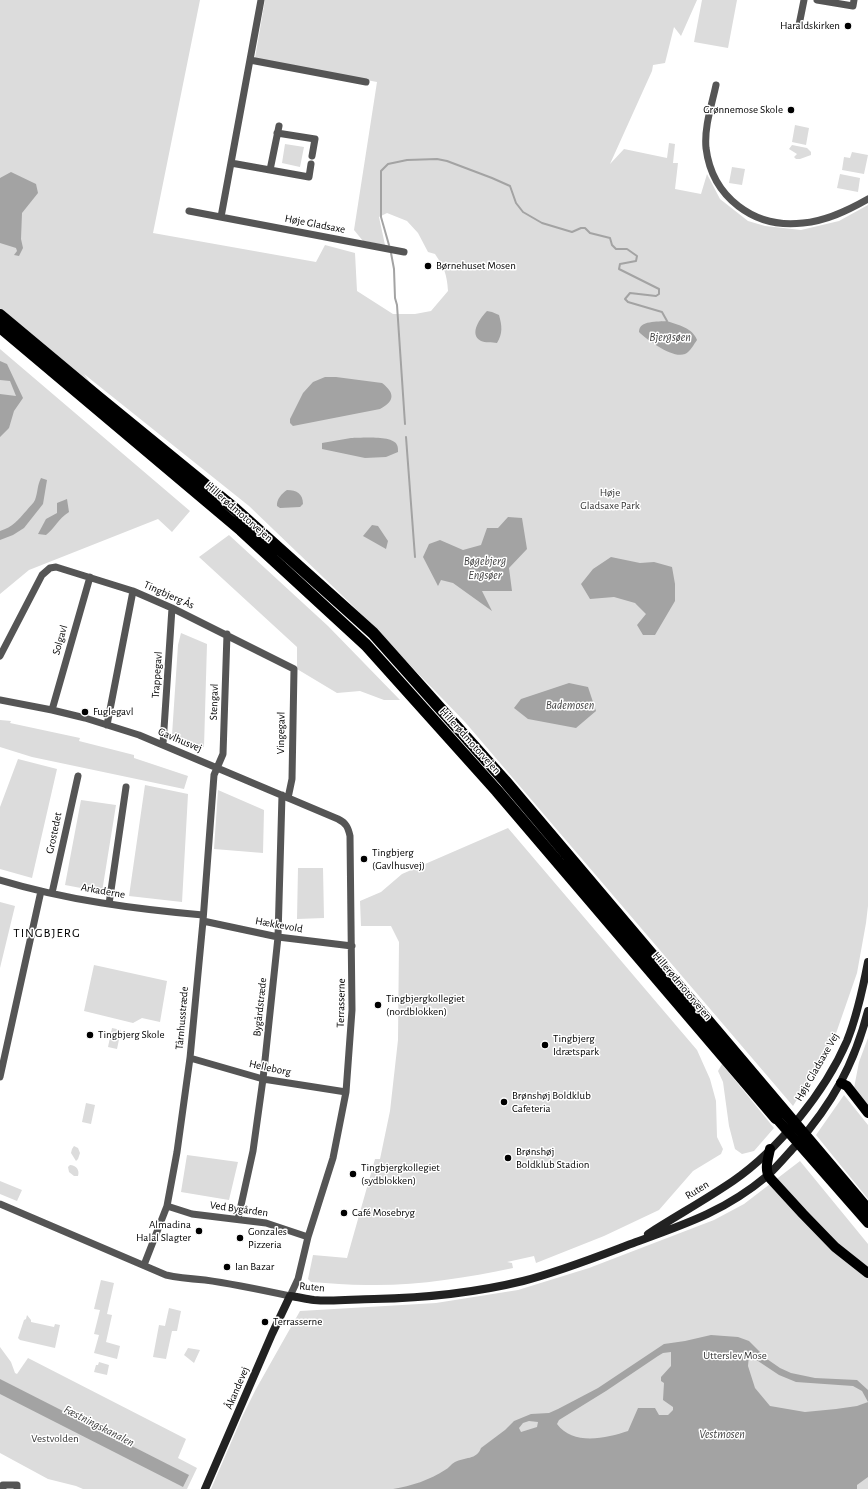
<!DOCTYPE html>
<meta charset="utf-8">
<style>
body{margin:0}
canvas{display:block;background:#fff}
</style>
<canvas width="868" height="1489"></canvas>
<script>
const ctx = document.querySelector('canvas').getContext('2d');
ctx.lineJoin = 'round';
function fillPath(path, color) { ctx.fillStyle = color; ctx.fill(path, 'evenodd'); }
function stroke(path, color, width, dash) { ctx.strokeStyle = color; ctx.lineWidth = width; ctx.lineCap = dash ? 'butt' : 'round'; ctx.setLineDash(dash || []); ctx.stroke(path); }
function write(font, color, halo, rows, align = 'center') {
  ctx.font = font + ' "Alegreya Sans",sans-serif'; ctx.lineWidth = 3; ctx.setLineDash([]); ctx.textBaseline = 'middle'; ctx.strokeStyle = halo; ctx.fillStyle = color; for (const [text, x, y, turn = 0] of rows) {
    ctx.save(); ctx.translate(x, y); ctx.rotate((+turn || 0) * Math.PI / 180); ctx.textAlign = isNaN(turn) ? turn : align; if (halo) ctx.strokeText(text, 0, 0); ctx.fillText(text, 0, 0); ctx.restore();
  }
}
fillPath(new Path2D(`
 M0,0H200L153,233L316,262L325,245L355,253L357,291L393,314H415L431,311L448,291C447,274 444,267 435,254L428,252L418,233L407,221L387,213L379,217L385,245L363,241L354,230L377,82L255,58L265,0H697L681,36L674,27L665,63L653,65L652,71L610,164L624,149L667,158L669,143L675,144L673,163H678L675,189L701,194L707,174L720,199L748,221L765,226L801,230L839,221L868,205V906L866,923L857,973L833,1042L793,1106L465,722L349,602L249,506L84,374L90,382L0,309Z
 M702,0H737L728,48L694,42Z
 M795,125L809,128L806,145L792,142Z
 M285,144L304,147L300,167L282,163Z
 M792,145L807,148L811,152V155L800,159H796L794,157L797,154L789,149Z
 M852,152L868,155L864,174L842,170L844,157L850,158Z
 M732,167L745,169L742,185L729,183Z
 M840,174L860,178L858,192L837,188Z
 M0,349L190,511L172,532L158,519L29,570L0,594Z
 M229,535L328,626L400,700H384L360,691L337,693L297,669V647L199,557Z
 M181,633L207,644L204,747L172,735L178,645Z
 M0,720L11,721L10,723L80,738L79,741L134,755V758L188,776L184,789L32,757L0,747Z
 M18,759L57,769L32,878L0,869V807Z
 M145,785L188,794L182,902L129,896Z
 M218,790L264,810L263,853L214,849Z
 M81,800L116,805L102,892L65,885Z
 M508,828L697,1050L710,1079L716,1101L717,1137L723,1149L721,1154L693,1171L659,1210L604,1236L536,1263L534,1256L507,1262L512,1263L513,1268C465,1278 416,1286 367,1285C348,1285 330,1283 311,1282L308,1279L313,1255L347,1258L375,1159H380L390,1111L398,1040L399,942L391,926H361L360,901L381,892L402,874Z
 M298,868H323L324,918L297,919Z
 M0,902L15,906L0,968Z
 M94,965L167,981L160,1022L142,1018L133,1023L84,1011Z
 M112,1028L121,1030L117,1049L108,1047Z
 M868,1038V1106L854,1088L859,1062Z
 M722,1064L774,1128L754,1151L742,1154L735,1149L729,1126L723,1082L718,1071Z
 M844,1095L868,1125V1199L816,1135Z
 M86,1103L95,1105L91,1124L82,1122Z
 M74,1146L78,1148L80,1153L78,1159L76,1161L71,1153L72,1149Z
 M187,1155L238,1162L229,1200L181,1192Z
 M800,1161L868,1244V1489H211L242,1417L256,1389L300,1311L436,1303L518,1290L589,1268L714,1220L744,1204Z
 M70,1165C76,1165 80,1170 78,1176H74L69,1172L68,1167Z
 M0,1181L22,1190L17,1201L0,1194Z
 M101,1280L114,1283L107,1314L112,1315L106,1342L120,1346L117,1359L94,1353L99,1335L94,1334L100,1310L94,1309Z
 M169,1308L181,1311L177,1331H172L166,1359L153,1357L159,1325L165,1326Z
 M27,1315L31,1320V1322L54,1327L55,1324L60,1325L55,1348L20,1340L18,1338L24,1320L26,1319Z
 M0,1347L11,1362L15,1373L17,1374L28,1358L186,1439L178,1458L197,1468L187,1489H83L76,1486L48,1479L0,1453Z
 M188,1348L200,1350L194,1363L184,1355Z
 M99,1362L109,1365L107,1375L94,1372L96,1365H98Z`), '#dcdcdc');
fillPath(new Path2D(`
 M11,172L36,184L38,193L22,213L21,239L23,248L19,256L14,255L17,251L16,248L0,243V178Z
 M487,311L492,312L499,315C502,326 503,333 497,343C492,342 485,343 481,341C468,334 481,317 487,311Z
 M667,321C678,325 693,328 697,340C694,344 690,352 685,354C673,359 647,340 639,332C639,320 658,322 667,321Z
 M0,361L7,364L23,398L14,411L9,428L0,437V394L16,396L10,381L0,380Z
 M325,377H336L382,383C395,393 395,401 380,409L293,426L290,423V419L303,393L313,382Z
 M351,438C361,438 393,435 397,445C398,447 398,449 398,452L386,457L365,458L322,449V443Z
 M41,478L47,480L43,504L24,528L13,535L0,540V531C13,527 18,520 27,510C30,506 33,504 35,500C38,492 37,486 41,478Z
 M287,490C297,490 303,494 303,504L300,507L280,508L277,506C276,500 282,493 287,490Z
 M67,499L69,512C58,519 55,528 46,535L38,534L46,519L57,513V503Z
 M508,517L522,518L527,549L509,568L512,591H482L492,611L453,583L441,580L438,586L423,557L429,544L440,540L463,550L481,545L487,528H498Z
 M372,525L378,526L388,541L386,549L363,536Z
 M611,557L640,563L654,562L672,567L675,584V601L655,635H643L637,625L646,614L635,603L614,597L590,599L581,584L593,569Z
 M569,683L588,687L596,711L576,728L528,719L514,708L521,699Z
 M711,1335L738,1337L749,1341L767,1359L780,1368L791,1373L815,1378L857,1380L868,1390V1477L857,1485V1489H393C411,1486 430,1480 445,1470C449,1468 451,1464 455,1462C464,1457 477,1460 481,1448L505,1430L514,1421L531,1414L549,1413L558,1409L598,1388L664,1344L685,1341ZM671,1352V1366L661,1377V1381L664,1383L663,1400L673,1407V1410L668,1415H659L655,1408H638L628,1431C607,1438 573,1446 557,1424L559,1420L606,1391L658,1356L663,1353ZM749,1355L779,1375L796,1382L853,1386L862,1391L868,1402L857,1406L836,1409L805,1412L770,1406L755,1388L748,1366ZM529,1421L538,1422L537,1427L521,1432L519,1428L523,1423Z
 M0,1379L189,1475L183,1487L0,1394Z`), '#a3a3a3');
stroke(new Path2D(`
 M389,245L381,217V171L388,164L407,160L437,159L447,161L492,178L510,186L516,203L523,212L542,223L572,232L581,228H585L590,233L610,238L612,245L616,249H627L637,256L636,261L620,264L619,269L659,289V294L656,296L630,293L625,299L628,302L662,312L667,321
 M391,253L394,269L395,298L397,305L405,424
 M406,437L415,557`), '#a3a3a3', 2);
stroke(new Path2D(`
 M817,0L853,6L854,0
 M799,25L804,0
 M250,60L366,82
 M716,85C712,104 704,127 706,148C712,197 754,229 803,223C826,221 847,211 868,199
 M277,133L315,139L312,156
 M231,163L309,177L311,164
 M270,170L279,126
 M189,211L404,252
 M221,217L261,0
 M0,656L42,575L50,568L56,567L133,591L172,608L294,669L292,779L288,798
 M0,700L52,710L85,718L139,735L338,819C346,823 348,827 350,836L352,1010L346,1092L333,1158L308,1237L298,1279L290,1296C262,1290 234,1284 205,1280C192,1279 179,1278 166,1275L0,1204
 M52,710L90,577
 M107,725L133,591
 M163,744L172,608
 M0,880C66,900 135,909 203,915
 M52,893L78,776
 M109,904L126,787
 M203,921L278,937L352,946
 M190,1058L263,1079L346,1092
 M0,1077L41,891
 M167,1206L192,1214L266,1223L308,1237
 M238,1219L253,1151L263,1079L278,937L282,795
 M144,1265L167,1206L177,1152L190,1058L203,921L214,775L223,754L227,634
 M3,1489V1485H17V1489`), '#555', 7);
stroke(new Path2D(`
 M648,1234C676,1216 705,1200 733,1181C778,1150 825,1092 847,1041C857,1016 863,988 868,962
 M205,1489L272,1334L290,1296C298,1297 306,1299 314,1300C334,1302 354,1299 374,1299C424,1298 474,1293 523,1281C562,1271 599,1256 636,1242C686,1224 725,1211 767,1176C777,1167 786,1156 796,1145C832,1104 854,1065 868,1011`), '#222', 8);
stroke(new Path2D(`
 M841,1083L847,1086L868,1113
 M776,1118L868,1223
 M770,1149C768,1159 764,1170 770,1178L803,1214L835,1247L868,1273`), '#000', 10);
stroke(new Path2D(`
 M0,315L97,396L235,509L373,633L505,781L868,1210
 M0,327L241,530L366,645L497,791L776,1118`), '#000', 12);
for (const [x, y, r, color] of [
 [848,26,4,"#000"],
 [791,110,4,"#000"],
 [428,266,4,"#000"],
 [85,712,4,"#000"],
 [364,859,4,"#000"],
 [378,1005,4,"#000"],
 [90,1035,4,"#000"],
 [545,1045,4,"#000"],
 [504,1102,4,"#000"],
 [508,1158,4,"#000"],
 [353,1174,4,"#000"],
 [344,1213,4,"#000"],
 [199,1231,4,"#000"],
 [240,1238,4,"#000"],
 [227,1267,4,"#000"],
 [265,1322,4,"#000"]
]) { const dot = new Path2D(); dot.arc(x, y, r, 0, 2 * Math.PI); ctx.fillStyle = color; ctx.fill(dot); stroke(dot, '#fff', 1.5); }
write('11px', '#000', '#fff', [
 ["Haraldskirken",840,26,"right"],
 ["Grønnemose Skole",783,110,"right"],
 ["Børnehuset Mosen",436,266],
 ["Fuglegavl",93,712],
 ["Tingbjerg",372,853],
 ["(Gavlhusvej)",372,866],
 ["Tingbjergkollegiet",386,999],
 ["(nordblokken)",386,1012],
 ["Tingbjerg Skole",98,1035],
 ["Tingbjerg",553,1039],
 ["Idrætspark",553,1052],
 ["Brønshøj Boldklub",512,1096],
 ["Cafeteria",512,1109],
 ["Brønshøj",516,1152],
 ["Boldklub Stadion",516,1165],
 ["Tingbjergkollegiet",361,1168],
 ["(sydblokken)",361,1181],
 ["Café Mosebryg",352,1213],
 ["Almadina",191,1225,"right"],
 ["Halal Slagter",191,1238,"right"],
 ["Gonzales",248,1232],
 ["Pizzeria",248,1245],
 ["Ian Bazar",235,1267],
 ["Terrasserne",273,1322]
], 'left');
write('11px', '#000', '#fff', [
 ["Høje Gladsaxe",315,224,11],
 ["Hillerødmotorvejen",239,512,41],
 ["Tingbjerg Ås",169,595,24],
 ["Solgavl",60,640,-74],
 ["Trappegavl",157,675,-86],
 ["Stengavl",214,702,-88],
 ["Vingegavl",281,733,-89],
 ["Gavlhusvej",180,740,23],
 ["Hillerødmotorvejen",470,741,48],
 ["Grostedet",54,833,-78],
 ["Arkaderne",103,891,10],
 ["Hækkevold",279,925,10],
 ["Hillerødmotorvejen",682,986,50],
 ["Terrasserne",341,1003,-89],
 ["Bygårdstræde",260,1007,-84],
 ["Tårnhusstræde",182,1018,-85],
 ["Høje Gladsaxe Vej",817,1067,-60],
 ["Helleborg",270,1068,12],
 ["Ruten",697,1190,-32],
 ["Ved Bygården",239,1209,8],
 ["Ruten",312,1287,5],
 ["Åkandevej",237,1388,-67]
]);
write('11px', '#333', '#fff', [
 ["Høje",610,493],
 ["Gladsaxe Park",610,506],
 ["Utterslev Mose",735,1356],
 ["Vestvolden",55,1439]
]);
write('italic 12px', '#444', '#fff', [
 ["Bjergsøen",670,337],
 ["Bøgebjerg",485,561],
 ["Engsøer",485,575],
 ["Bademosen",570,705],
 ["Fæstningskanalen",99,1426,27],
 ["Vestmosen",722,1434]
]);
ctx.letterSpacing = '1px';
write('13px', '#000', '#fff', [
 ["TINGBJERG",47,933]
]);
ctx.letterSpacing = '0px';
</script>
